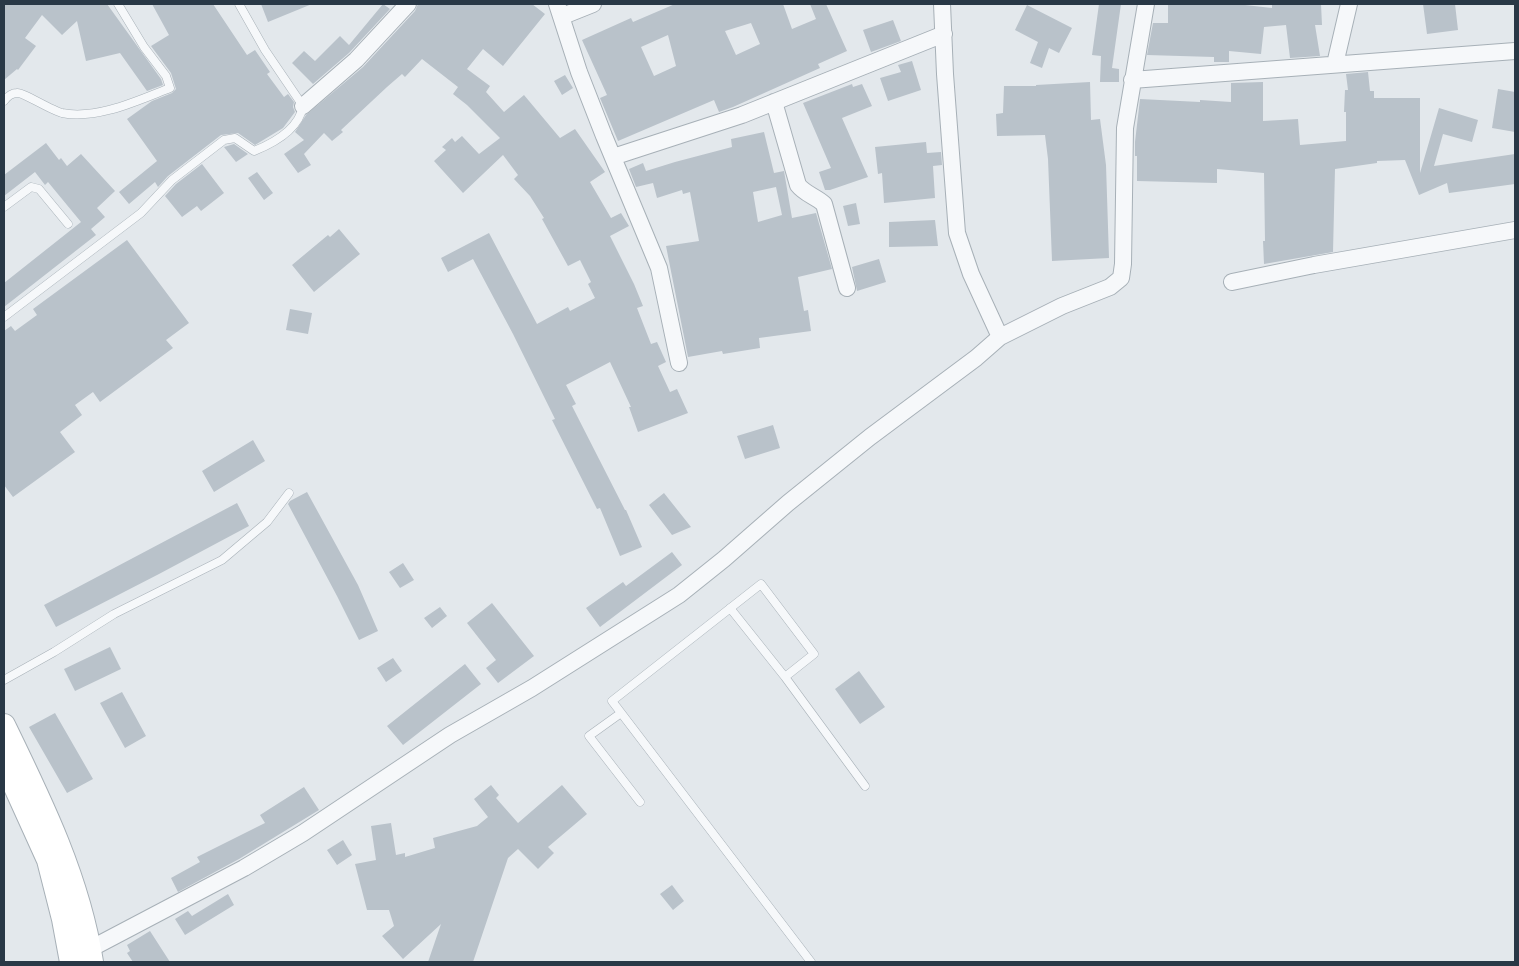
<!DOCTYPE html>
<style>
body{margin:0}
#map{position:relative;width:1519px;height:966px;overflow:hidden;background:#e3e8ec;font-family:Poppins,sans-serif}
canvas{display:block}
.frame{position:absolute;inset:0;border:5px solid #293846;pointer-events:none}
</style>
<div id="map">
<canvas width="1519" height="966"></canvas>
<div class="frame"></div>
</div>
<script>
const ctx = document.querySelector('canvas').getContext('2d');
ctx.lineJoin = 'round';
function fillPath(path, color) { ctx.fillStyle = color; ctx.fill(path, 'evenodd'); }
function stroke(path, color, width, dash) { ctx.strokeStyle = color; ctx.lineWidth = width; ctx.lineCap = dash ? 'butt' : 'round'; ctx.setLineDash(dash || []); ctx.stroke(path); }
fillPath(new Path2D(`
 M4,4H107L161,79L163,85L147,91L120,53L86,61L77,21L62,35L42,15L25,38L36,46L18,70L17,69L4,80Z
 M152,4H213L247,55L255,50L270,72L267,74L284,97L288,94L294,102L293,107L295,112L283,128L255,145L238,133L221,135L168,176L158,187L155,182L129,204L119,192L157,161L127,119L152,101L172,93L176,89L171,73L151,46L169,35Z
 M261,4H312L268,22Z
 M383,4L390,9L349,53L313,84L292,63L304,51L315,61L340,36L349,45Z
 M418,4H532L545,14L503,66L483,49L467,69L490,86L486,92L504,112L524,95L560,138L575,129L605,172L590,182L611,218L621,213L629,226L610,236L634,284L643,306L637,308L651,344L657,342L666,362L658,366L670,392L677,389L688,413L638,432L629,407H631L610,362L566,385L576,404L572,406L625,510H626L642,547L620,556L600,508L597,509L552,420L555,419L513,334L473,259L448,272L441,258L489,233L537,324L568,307L570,311L595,298L588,284L591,282L580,260L568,266L542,219L544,218L530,196L514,179L518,175L503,155L463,193L434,161L446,150L442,147L452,138L455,142L462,136L479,154L500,138L467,105L453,94L458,87L422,59L405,77L402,74L387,87L341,130L343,132L332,141L324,133L304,154L311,165L298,173L284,154L304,140L295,132L306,115L363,67L415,11Z
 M675,4H783L792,29L816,19L810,4H826L847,51L818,64L820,68L733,107L719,112L714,100L618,141L600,98L607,95L582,40L631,18L633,22ZM751,23L760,44L736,55L725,31ZM668,35L676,66L654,76L641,47Z
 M1099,4H1121L1112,68L1119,69V82H1100L1101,56L1092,55Z
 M1168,4H1236L1272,8V4H1321L1322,25H1315L1320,56L1290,58L1286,25L1264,27L1261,54L1229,51V62H1214V57L1147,55L1153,23H1168Z
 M1423,4H1455L1458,30L1427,34Z
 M1027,5L1072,28L1059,53L1049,48L1042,68L1030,63L1038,42L1015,30Z
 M893,20L901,41L871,52L863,30Z
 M912,61L921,90L888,101L880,78L901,72L898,65Z
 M1368,72L1370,91H1374V98H1420V173L1439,108L1478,120L1472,142L1443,134L1434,166L1515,154V184L1449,193L1447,183L1419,195L1405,160L1377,161V163L1335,169L1333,252L1264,264L1263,241H1265L1264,173L1217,169V183L1137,181V156H1135V142L1140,99L1200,102V100L1231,102V83L1263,82V121L1298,119L1300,145L1346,141V112H1344L1345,90H1348L1346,74Z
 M565,75L573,88L562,95L554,81Z
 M1090,82L1091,120L1100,119L1106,165L1109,258L1052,261L1048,159L1045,135L997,136L996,114L1003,113L1004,86H1036V85Z
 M852,84L853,87L862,84L872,106L842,118L868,177L830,190H825L819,172L831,168L803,103Z
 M1498,89L1515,92V132L1492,128Z
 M764,132L774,173L784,171L792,218L816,213L832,269L798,277L804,311L808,310L811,331L759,338L760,348L723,354L722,351L688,357L666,246L699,241L690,192L683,194L682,190L657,198L653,183L636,187L629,169L643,163L646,171L675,162L732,147L731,139ZM776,187L782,215L758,222L753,192Z
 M926,142L927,153L941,152L942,165L933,166L935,198L884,203L882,173L878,174L875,147Z
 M46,143L59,160L61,158L67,166L81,154L115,191L97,208L105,217L91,229L96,235L4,307V283L81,222L48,182L45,185L35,172L4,196V175Z
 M234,144L248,154L236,162L224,147Z
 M202,164L224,193L201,211L197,206L182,217L165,196L176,184Z
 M257,172L273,193L264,200L248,178Z
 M856,203L860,224L848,226L843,206Z
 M935,220L938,246L889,247V222Z
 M339,229L360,254L314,292L292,265L328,235L330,237Z
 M127,240L189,323L166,340L173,348L100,402L93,392L75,405L82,415L60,432L75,452L13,497L4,485V331L11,326L15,331L37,315L33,309Z
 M879,259L886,282L857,291L852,267Z
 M290,309L312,313L308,334L286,330Z
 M773,425L780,448L745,459L737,436Z
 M253,440L265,461L214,492L202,471Z
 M307,492L358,585L378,631L359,640L337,596L288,504L290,501Z
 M664,493L691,527L672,535L649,505Z
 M237,503L249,526L159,574L56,627L44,605Z
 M672,552L682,565L600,627L586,608L623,582L626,586Z
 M403,563L414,580L400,588L389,572Z
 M492,603L534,656L498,683L486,668L496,660L467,623Z
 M440,607L447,616L432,628L424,618Z
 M110,647L121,669L75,691L64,669Z
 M393,658L402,671L386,682L377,668Z
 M465,664L481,684L403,745L387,726Z
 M859,671L885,707L860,724L835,689Z
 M122,692L146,736L125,748L100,703Z
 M55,713L93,779L67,793L29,727Z
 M491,785L499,795L496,798L518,823L562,785L587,814L548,847L554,853L538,869L518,849L508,858L473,962H428L441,924L403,959L382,936L394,926L389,910H367L355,864L376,860L371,826L391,823L396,855L405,853V857L435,848L433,838L477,826L488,817L474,799Z
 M304,787L319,810L239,859L178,892L171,878L200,862L197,857L265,823L260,815Z
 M343,840L352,855L337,865L327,850Z
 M672,885L684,901L673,910L660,894Z
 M228,894L234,905L185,935L175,919L188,911L192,916Z
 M150,931L170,962H133L127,953L130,951L127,945Z`), '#b9c2ca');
const service = new Path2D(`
 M4,101C7,97 12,93 17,93C23,92 50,110 62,113C97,120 139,100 170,88L166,76L144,47L118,4
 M4,207L31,187L39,189L68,224
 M4,317L141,213L172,180L224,140L235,138L254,151C274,143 299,129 303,106L265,50L239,4
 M730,608L785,677L814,654L761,584L612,701L811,962
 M785,677L865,786
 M4,680L54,652L114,614L222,560L267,522L289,493
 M621,713L589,736L640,802`);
const minor = new Path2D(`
 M557,4L579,72L604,136L659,268L679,363
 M942,4L945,74L957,233L971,274L1000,337
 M563,16L593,4
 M1335,64L1349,4
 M1132,80L1515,51
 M774,102L798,185C805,194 815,196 824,204L847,288
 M303,106L356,60L408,4
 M613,157L742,115L944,34
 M1232,282L1314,265L1515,230
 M90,949L244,868L303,833L450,735L532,688L679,595L724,559L788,503L870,437L976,358L1000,337L1062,306L1110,287L1121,278L1123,264L1125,128L1146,4`);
const secondary = new Path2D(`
 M4,725C41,801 79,878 92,962
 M4,763L48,860L63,919L71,962`);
stroke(service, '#a7b0b7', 9);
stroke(minor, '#a7b0b7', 18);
stroke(secondary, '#a7b0b7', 24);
stroke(service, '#f6f8fa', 8);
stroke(minor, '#f6f8fa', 16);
stroke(secondary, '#fff', 22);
</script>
